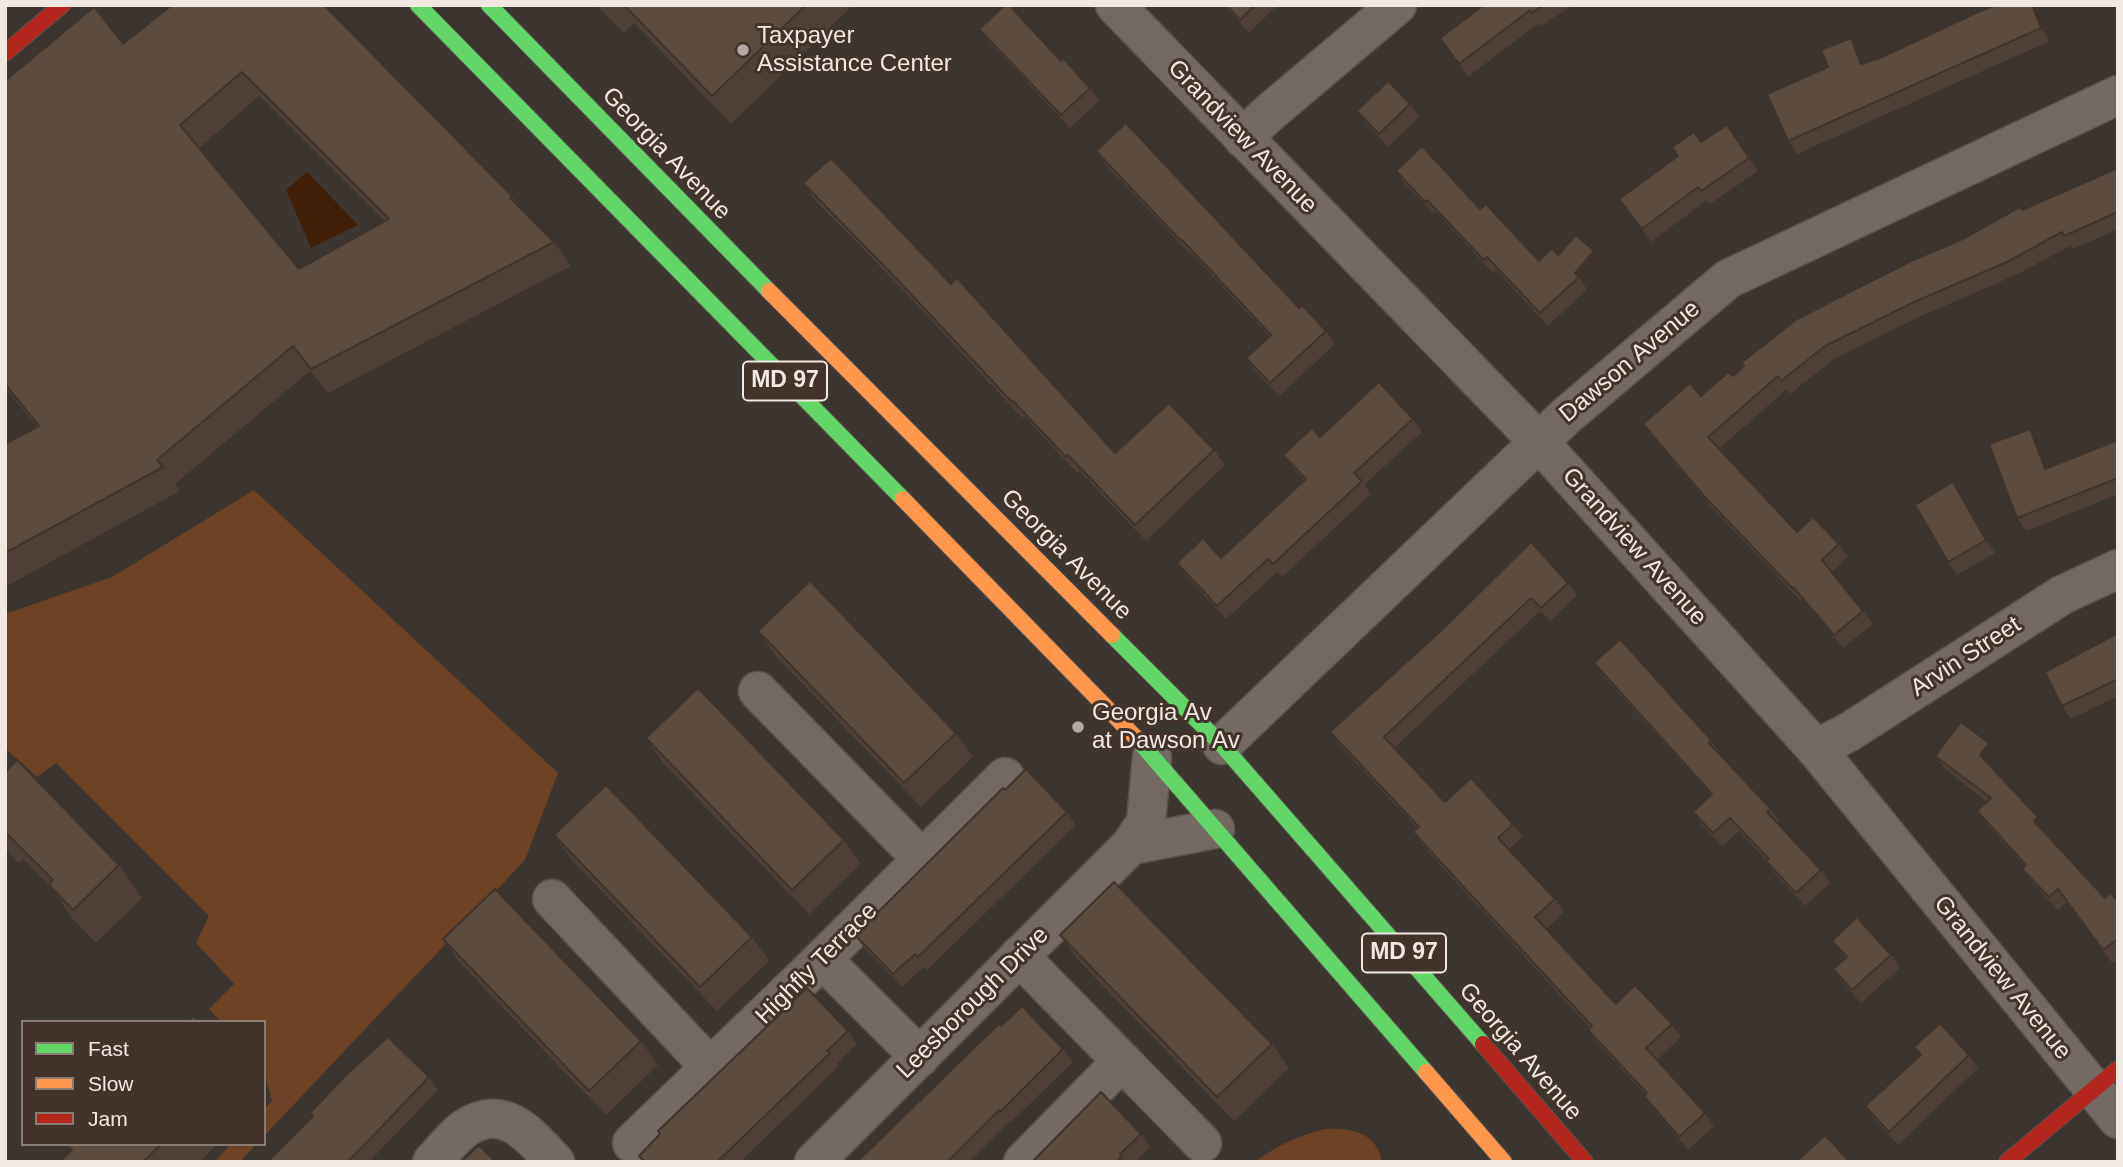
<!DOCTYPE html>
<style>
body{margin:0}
#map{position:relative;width:2123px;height:1167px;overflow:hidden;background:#3d3530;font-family:Helvetica,sans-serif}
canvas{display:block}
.frame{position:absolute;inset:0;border:7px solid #f2e8e2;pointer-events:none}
.legend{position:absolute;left:21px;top:1020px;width:245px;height:126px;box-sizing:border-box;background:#42342b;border:2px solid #887c74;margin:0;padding:9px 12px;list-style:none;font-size:21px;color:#f2e8e2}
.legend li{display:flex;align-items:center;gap:14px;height:35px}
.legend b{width:35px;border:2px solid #887c74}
</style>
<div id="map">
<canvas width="2123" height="1167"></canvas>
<div class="frame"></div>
<ul class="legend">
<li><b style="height:9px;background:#63d668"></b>Fast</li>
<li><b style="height:9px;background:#ff974d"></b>Slow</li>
<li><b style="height:9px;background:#b3261e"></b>Jam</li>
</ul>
</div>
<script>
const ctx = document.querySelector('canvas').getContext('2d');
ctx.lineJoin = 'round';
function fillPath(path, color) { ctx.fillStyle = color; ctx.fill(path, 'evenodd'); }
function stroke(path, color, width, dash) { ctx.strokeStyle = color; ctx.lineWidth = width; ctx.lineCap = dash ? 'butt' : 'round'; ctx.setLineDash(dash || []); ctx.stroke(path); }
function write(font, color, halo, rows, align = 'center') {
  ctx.font = font + ' Helvetica,sans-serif'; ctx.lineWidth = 6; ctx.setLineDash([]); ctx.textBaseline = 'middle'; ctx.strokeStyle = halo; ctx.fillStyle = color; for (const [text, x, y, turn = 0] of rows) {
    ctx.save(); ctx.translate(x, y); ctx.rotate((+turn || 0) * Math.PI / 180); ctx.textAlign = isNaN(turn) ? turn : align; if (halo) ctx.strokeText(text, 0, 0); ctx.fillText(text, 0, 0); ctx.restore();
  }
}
fillPath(new Path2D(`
 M254,490L558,773L525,860L264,1136V1109L272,1101L264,1070V1022H221L209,1009L234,984L196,943L209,916L56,763L37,777L5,748V614L112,577Z
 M1325,1129C1350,1128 1377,1132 1382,1162H1255C1276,1146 1300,1135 1325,1129Z
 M231,1144H256L240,1162H214Z`), '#6c4326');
fillPath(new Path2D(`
 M307,172L358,225L311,248L286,190Z`), '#3f1f07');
const street = new Path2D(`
 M1115,5L1539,442L1816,749L2118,1119
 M1243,138L1268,114L1397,5
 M758,691L922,859
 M1222,745L1566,416L1728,279L2118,95
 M1816,749L1849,732L2062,595L2118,569
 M1131,845L1215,829
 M552,899L711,1068
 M1019,956L1202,1143
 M822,959L920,1057
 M632,1143L808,973L1005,777
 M432,1162C443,1151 454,1135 467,1127C506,1103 531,1137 555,1162
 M814,1162L1131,845L1146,822L1152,757
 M1023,1162L1122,1061`);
const fast = new Path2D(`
 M418,5L903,499
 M489,5L769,291
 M1112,635L1222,745L1483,1044
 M1137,739L1426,1072`);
const slow = new Path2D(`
 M769,291L1112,635
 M903,499L1137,739
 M1426,1072L1504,1162`);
const jam = new Path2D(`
 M5,53L62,5
 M1483,1044L1585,1162
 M2007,1162L2118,1069`);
stroke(street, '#59524d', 41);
stroke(fast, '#59524d', 18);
stroke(slow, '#59524d', 18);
stroke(jam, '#59524d', 18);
stroke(street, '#736962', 38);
stroke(fast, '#63d668', 16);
stroke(slow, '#ff974d', 16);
stroke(jam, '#b3261e', 16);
fillPath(new Path2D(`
 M172,5L513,197L522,210L554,242L571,266L328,393L310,371L175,484L180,491L5,587V444L37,427L5,388V81L123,44ZM259,96L384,221L299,269L199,148Z
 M596,5H853L731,124L634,23L624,33Z
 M1224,5H1278L1249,33Z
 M1484,5H1573L1541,26L1539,23L1468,77L1440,38Z
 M2036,5L2050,41L1797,154L1788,141L1828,67L1851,38L1860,51L1864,63Z
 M979,29L1061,61L1090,88L1099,101L1070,128L989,42Z
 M1410,104L1419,117L1388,147L1366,123L1357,111Z
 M1727,125L1758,171L1710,204L1707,200L1651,242L1619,199L1678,156Z
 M1096,151L1299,308L1326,331L1335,344L1279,396L1255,371L1246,358L1269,336L1191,253L1190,254L1105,164Z
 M2118,168V229L2073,249L2070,246L2018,274L1921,316L1834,359L1790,394L1787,389L1719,449L1797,532L1839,544L1848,557L1832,572L1863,611L1873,624L1843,648L1802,599L1801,601L1713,509L1652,437L1643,424L1701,396L1965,238L2022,210Z
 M1396,171L1480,209L1539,261L1558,255L1594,251L1602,263L1584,285L1587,289L1548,326L1496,270L1493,273L1436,212L1434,214L1404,183Z
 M803,183L951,284L1115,453L1214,450L1225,465L1146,541L1079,471L1077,473L1024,416L1022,418L904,291L814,199Z
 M1413,419L1422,432L1364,485L1371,494L1282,577L1277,572L1226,619L1186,576L1177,563L1221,558L1304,480L1293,468L1283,455L1320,437Z
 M2118,440V494L2026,531L2017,518L2039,442L2049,468Z
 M1962,495L1995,553L1957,575L1948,562Z
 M1568,583L1577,595L1550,621L1540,611L1394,748L1445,802L1513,824L1523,837L1509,849L1555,899L1564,912L1546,929L1616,1004L1672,1024L1681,1037L1657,1060L1705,1113L1714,1126L1688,1150L1653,1109L1644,1096L1646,1095L1597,1043L1588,1030L1590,1028L1422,845L1413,832L1417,828L1339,745L1330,732L1445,627Z
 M758,631L956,733L973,757L921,807L775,655Z
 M2118,633V696L2071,719L2062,706Z
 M1594,663L1711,740L1720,753L1719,754L1771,809L1780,822L1778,824L1821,870L1830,883L1805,906L1775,874L1766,861H1767L1739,831L1722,846L1702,825L1693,812L1711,795L1603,676Z
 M646,738L844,840L861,864L809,914L663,763Z
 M1989,743L1998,756L1991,766L2038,817L2047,830L2045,833L2105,898L2118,902V959L2112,963L2067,901L2058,910L2031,881L2022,869L2025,866L1986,824L1977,811L1987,802L1945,769L1935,756Z
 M5,772L119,865L142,898L96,943L72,918L51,887L23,859L19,863L5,849Z
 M1005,790L1067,812L1076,825L927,970L924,967L902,987L864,948L855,935Z
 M554,835L752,937L769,961L717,1011L571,859Z
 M1060,935L1272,1044L1289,1068L1234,1121L1077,959Z
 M443,939L641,1041L658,1065L606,1115L460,963Z
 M1832,941L1891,955L1900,968L1861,1003L1842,982L1833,969L1845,958Z
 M1001,1026L1063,1049L1073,1062L1009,1124L1008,1123L969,1162H857Z
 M848,1031L857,1044L837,1064L839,1066L740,1162H643L639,1156Z
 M1914,1047L1969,1055L1978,1068L1898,1145L1874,1119L1865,1106L1920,1056Z
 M429,1077L438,1090L369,1162H267L312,1116L310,1113Z
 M1141,1134L1150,1147L1135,1162H1032Z
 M66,1144H217L200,1162H59L71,1151Z`), '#4f4137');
fillPath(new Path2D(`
 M2032,5L2036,6L2050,41L2041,28Z
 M1851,38L1860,51L1870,77L1861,64Z
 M1594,251L1602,263L1584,285L1575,273Z
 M2030,429L2039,442L2054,482L2045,469Z
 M1953,482L1962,495L1995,553L1986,540Z
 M1989,743L1998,756L1989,768L1980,755Z
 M2038,817L2047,830L2043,834L2034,821Z`), '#40352d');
const building = new Path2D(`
 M172,5H324L513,197L510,198L554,242L311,369L293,346L157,460L163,467L5,553V444L39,426L5,384V81L94,7L123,44ZM242,72L389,219L299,269L180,125Z
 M624,5H806L712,96Z
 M1005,5H1009L1061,61L1063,58L1090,88L1061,115L979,29Z
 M1226,5H1255L1240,20Z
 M1484,5H1544L1532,13L1530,10L1459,64L1440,38Z
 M1996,5H2032L2041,28L1788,141L1767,94L1828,67L1821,50L1851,38L1861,64L1880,58L1976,13Z
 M1388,81L1410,104L1379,134L1357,111Z
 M1126,123L1299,308L1302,305L1326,331L1270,383L1246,358L1271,335L1182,240L1181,241L1096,151Z
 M1727,125L1749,158L1701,191L1698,187L1642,229L1619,199L1678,156L1672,147L1694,132L1701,142Z
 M1422,146L1480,209L1486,204L1539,261L1552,248L1558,255L1576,235L1594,251L1575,273L1579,277L1540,313L1487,257L1484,260L1427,200L1425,202L1396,171Z
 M831,158L951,284L957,278L1115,453L1169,403L1214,450L1135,525L1068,455L1066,457L1013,401L1012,402L894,276L803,183Z
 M2118,168V212L2064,236L2062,232L2009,261L1912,303L1825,346L1781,381L1778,376L1708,437L1797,532L1813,517L1839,544L1822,560L1863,611L1834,635L1793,587L1792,588L1704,496L1643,424L1690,383L1701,396L1726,374L1729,373L1733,376L1744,366L1741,363L1797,319L1911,261L1965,238L2020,207L2022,210Z
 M1379,382L1413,419L1354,473L1362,481L1273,564L1268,559L1217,606L1177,563L1203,538L1221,558L1306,479L1283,455L1312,428L1320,437Z
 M2030,429L2045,469L2118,440V478L2017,518L1989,444Z
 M1953,482L1986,540L1948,562L1915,505Z
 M1531,542L1568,583L1541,608L1531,598L1384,737L1445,802L1471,778L1513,824L1498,838L1555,899L1535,917L1616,1004L1635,985L1672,1024L1646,1048L1705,1113L1679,1137L1644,1096L1647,1093L1588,1030L1592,1026L1413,832L1419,827L1330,732L1445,627Z
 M810,581L956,733L904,783L758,631Z
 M2118,633V679L2062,706L2045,672Z
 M1620,639L1711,740L1709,743L1771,809L1767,812L1821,870L1796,893L1766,861L1769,859L1730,818L1713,833L1693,812L1712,794L1594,663Z
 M698,688L844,840L792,890L646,738Z
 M1961,722L1989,743L1980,755L2038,817L2034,821L2105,898L2111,893L2118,902V939L2103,950L2058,889L2049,897L2022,869L2026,865L1977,811L1991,798L1935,756Z
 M17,760L119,865L73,910L49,885L53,880L5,832V772Z
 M1026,769L1067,812L918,957L915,954L893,974L855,935L1003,788L1005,790Z
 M606,785L752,937L700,987L554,835Z
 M1114,882L1272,1044L1217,1097L1060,935Z
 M495,889L641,1041L589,1091L443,939Z
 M1857,917L1891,955L1852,990L1833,969L1847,957L1832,941Z
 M807,988L848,1031L827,1051L830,1053L717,1162H645L639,1156L660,1134L658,1131Z
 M1022,1006L1063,1049L1000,1112L999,1110L947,1162H857L977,1045L999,1024L1001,1026Z
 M193,1016L199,1022H187Z
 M1940,1023L1969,1055L1889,1132L1865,1106L1921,1055L1914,1047Z
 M388,1037L429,1077L372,1137L347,1162H267L313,1116L310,1113L347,1074Z
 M1101,1092L1141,1134L1120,1154L1122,1156L1117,1162H1032Z
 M1825,1135L1849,1161L1847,1162H1796Z
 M66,1144H161L143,1162H59L72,1150Z
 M479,1145L496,1162H461Z`);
fillPath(building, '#5c4c40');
stroke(building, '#40352d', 2);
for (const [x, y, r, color] of [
 [743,50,7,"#b3a9a4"],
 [1078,727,7,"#b3a9a4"]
]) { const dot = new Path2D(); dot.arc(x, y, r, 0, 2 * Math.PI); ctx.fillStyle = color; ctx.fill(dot); stroke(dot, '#42342b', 2.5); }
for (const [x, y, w] of [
 [785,381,84],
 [1404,953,84]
]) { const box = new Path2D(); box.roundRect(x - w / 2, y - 19.5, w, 39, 5); ctx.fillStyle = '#42342b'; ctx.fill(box); stroke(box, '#f2e8e2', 2); }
write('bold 23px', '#f2e8e2', null, [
 ["MD 97",785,381],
 ["MD 97",1404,953]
]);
write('24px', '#f2e8e2', '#42342b', [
 ["Taxpayer",757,36],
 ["Assistance Center",757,64],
 ["Georgia Av",1092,713],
 ["at Dawson Av",1092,741]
], 'left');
write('24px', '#f2e8e2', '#42342b', [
 ["Grandview Avenue",1242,137,46],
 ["Georgia Avenue",666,154,46],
 ["Dawson Avenue",1630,362,-40],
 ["Grandview Avenue",1634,547,48],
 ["Georgia Avenue",1066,555,45],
 ["Arvin Street",1966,657,-33],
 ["Highfly Terrace",817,964,-45],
 ["Grandview Avenue",2002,978,51],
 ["Leesborough Drive",973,1003,-45],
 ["Georgia Avenue",1520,1052,49]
]);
</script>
